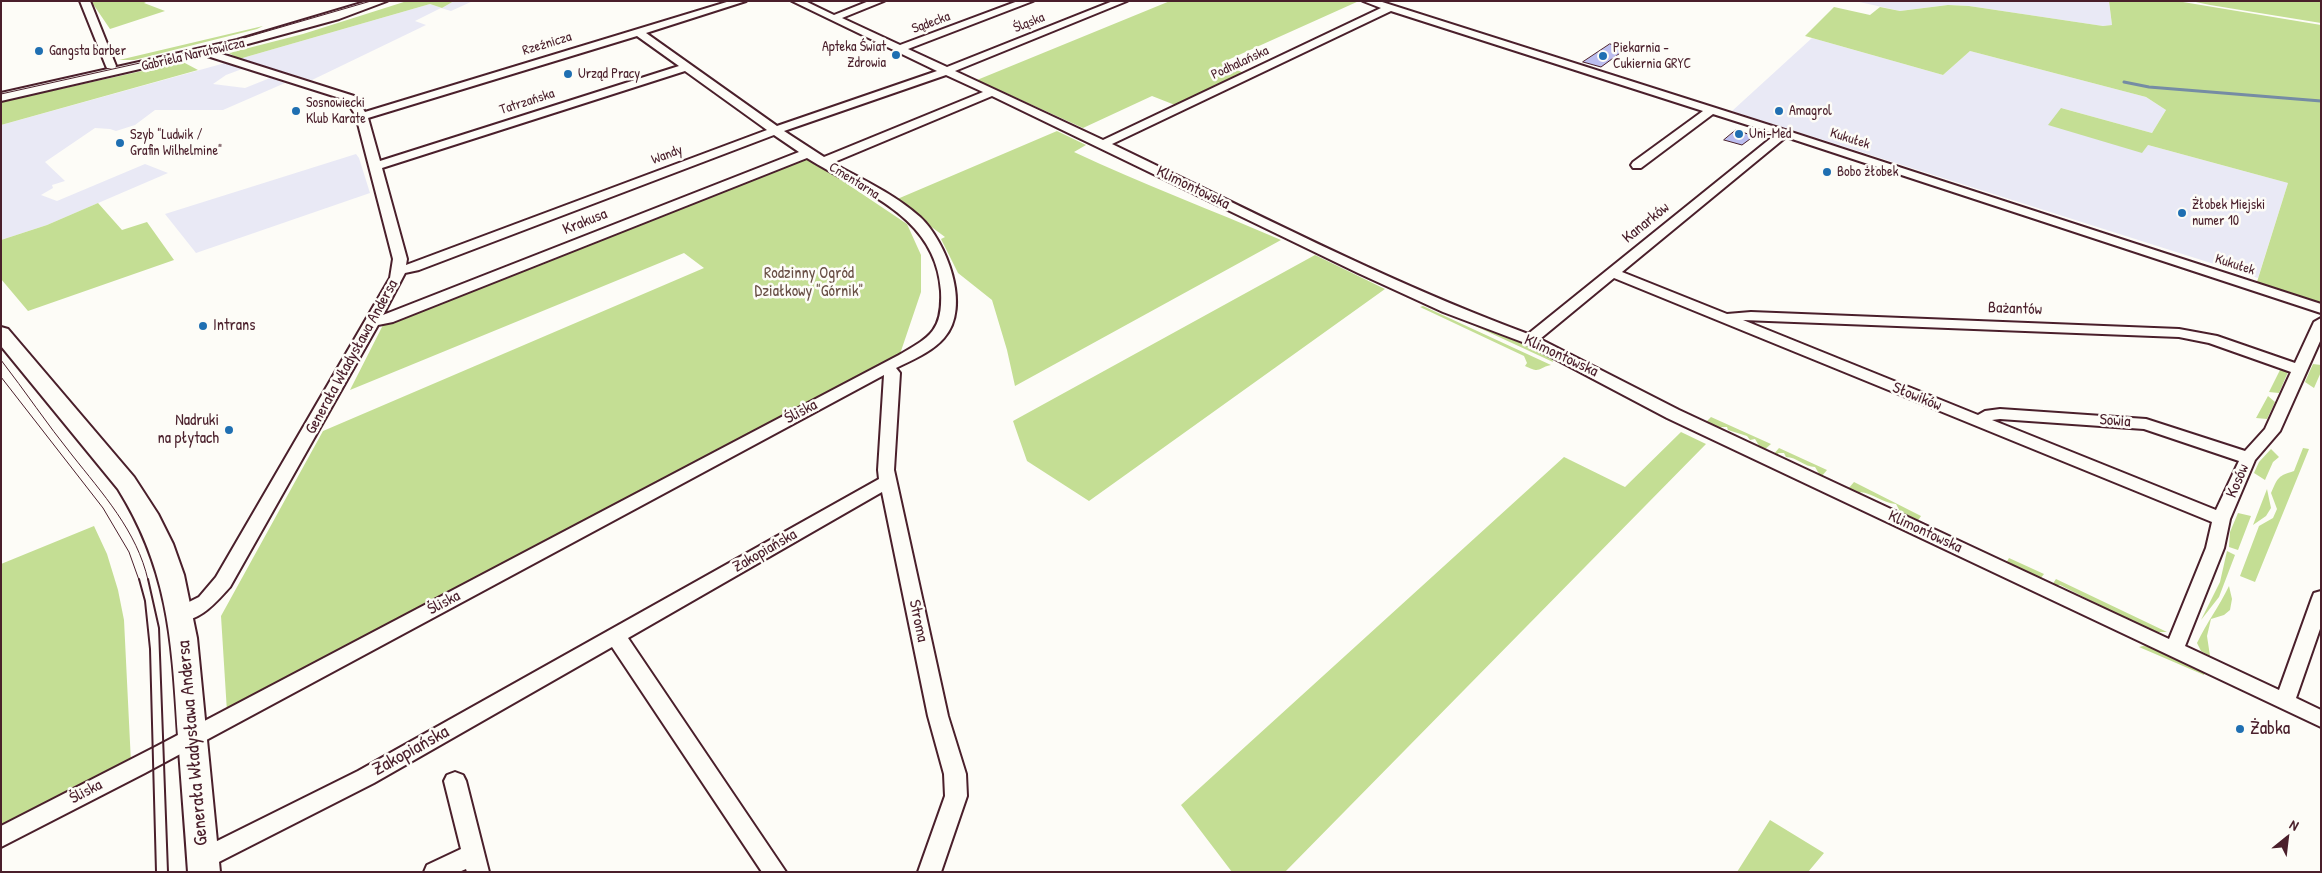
<!DOCTYPE html>
<meta charset="utf-8">
<style>
body{margin:0}
#map{position:relative;width:2322px;height:873px;overflow:hidden;background:#fdfcf7;font-family:"Patrick Hand",sans-serif}
canvas{display:block}
.frame{position:absolute;inset:0;border:2px solid #4a1f2b;pointer-events:none}
.north{position:absolute;left:2262px;top:813px;width:50px;height:50px;-webkit-text-stroke:4px #fdfcf7;paint-order:stroke;rotate:29deg;font-size:14px;font-weight:700;line-height:20px;text-align:center;color:#4a1f2b}
.north::after{content:'';display:block;margin:auto;width:18px;height:22px;background:#4a1f2b;clip-path:polygon(50% 0,100% 100%,50% 72%,0 100%)}
</style>
<div id="map">
<canvas width="2322" height="873"></canvas>
<div class="frame"></div>
<div class="north">N</div>
</div>
<script>
const ctx = document.querySelector('canvas').getContext('2d');
ctx.lineJoin = 'round';
function fillPath(path, color) { ctx.fillStyle = color; ctx.fill(path, 'evenodd'); }
function stroke(path, color, width, dash) { ctx.strokeStyle = color; ctx.lineWidth = width; ctx.lineCap = dash ? 'butt' : 'round'; ctx.setLineDash(dash || []); ctx.stroke(path); }
function write(font, color, halo, rows, align = 'center') {
  ctx.font = font + ' "Patrick Hand",sans-serif'; ctx.lineWidth = 5; ctx.setLineDash([]); ctx.textBaseline = 'middle'; ctx.strokeStyle = halo; ctx.fillStyle = color; for (const [text, x, y, turn = 0] of rows) {
    ctx.save(); ctx.translate(x, y); ctx.rotate((+turn || 0) * Math.PI / 180); ctx.textAlign = isNaN(turn) ? turn : align; if (halo) ctx.strokeText(text, 0, 0); ctx.fillText(text, 0, 0); ctx.restore();
  }
}
fillPath(new Path2D(`
 M454,1H473L451,11L441,8L415,21L426,25L312,80L239,59L430,4L442,8Z
 M1855,1H2109L2112,25L2103,26L1969,6L1948,5L1900,11Z
 M1812,38L1943,75L1970,51L2146,97L2166,110L2152,133L2061,108L2148,145L2288,183L2258,278L1732,111Z
 M225,63L242,69L226,75L213,84L245,88L270,78L285,83L223,110H155L135,125L116,131L110,129L95,128L45,162L65,181L52,185L53,188L41,195L57,201L145,164L168,173L47,225L1,240V125Z
 M356,154L359,158L370,193L196,253L165,214Z`), '#e9e9f5');
fillPath(new Path2D(`
 M91,1H148L144,3L165,11L110,29Z
 M407,1H454L442,8L430,4L239,59L229,53L303,34Z
 M1170,1H1359L1221,63L1244,73L1175,105L1152,96L1083,128L977,80Z
 M2109,1H2177L2321,25V305L2256,285L2288,183L2148,145L2142,153L2048,125L2061,108L2152,133L2166,110L2146,97L1970,51L1943,75L1805,36L1834,7L1870,15L1880,7L1900,11L1948,5L1969,6L2103,26L2112,25Z
 M2191,1H2321V23L2210,5Z
 M263,26L257,29L134,60H119Z
 M183,62L198,70L1,125V102Z
 M1057,131L1086,145L1074,152C1142,184 1212,210 1281,240L1015,386L1007,350L992,300L958,273L941,239L945,237L895,200Z
 M807,157L907,224L921,255V292L900,354L732,442L724,450L227,712L221,616L323,431L704,268L684,253L350,390L383,325L610,233Z
 M98,203L122,230L147,222L174,260L28,311L1,279V240L47,225Z
 M1315,255L1385,289L1089,501L1027,461L1013,421Z
 M1423,306L1551,365C1537,368 1541,374 1525,366L1527,363L1524,356L1420,307Z
 M1460,319L1544,352L1552,357L1553,362Z
 M2313,364L2321,365V372L2314,388L2305,382Z
 M2282,366L2288,372L2279,393L2269,392Z
 M2268,396L2275,402L2267,419L2256,418Z
 M1711,417L1771,444L1764,450L1761,449L1755,439L1750,440L1747,436L1728,430L1727,427H1721L1722,431L1705,423Z
 M1681,432L1706,444L1285,872H1232L1181,805L1564,457L1625,487Z
 M1779,448L1827,470L1821,477L1815,467C1804,467 1797,457 1786,457L1784,453H1778L1779,457L1773,455Z
 M2303,448L2309,449L2255,582L2240,576L2259,526L2273,518L2277,509L2271,493C2278,477 2278,476 2294,471Z
 M2271,449L2279,457L2273,462L2265,480L2254,473L2259,462Z
 M1854,482L1921,516L1917,522L1902,515L1896,504C1882,503 1873,493 1860,492L1862,496L1848,489Z
 M2267,489L2271,508L2266,516L2253,525Z
 M2238,513L2251,516L2238,550L2229,547L2230,532Z
 M94,526L107,554L118,590L124,620L131,763L1,830V564Z
 M2227,551L2235,555L2219,597L2201,620L2220,582Z
 M2009,558L2044,574L2040,579L2006,563Z
 M2056,579L2167,632H2153L2060,585H2052Z
 M2229,586L2232,599L2230,610L2224,615L2211,619L2207,636L2210,656L2201,651L2197,643C2207,622 2219,607 2229,586Z
 M2143,646L2154,647L2205,671L2204,675L2139,647Z
 M1770,820L1824,853L1808,872H1737Z`), '#c4de94');
stroke(new Path2D(`
 M2124,82L2149,87L2321,101`), '#758ca4', 3);
const building = new Path2D(`
 M1610,44L1627,48L1601,67L1583,62Z
 M1736,130L1754,136L1742,145L1724,140Z`);
fillPath(building, '#bbbdef');
stroke(building, '#4a1f2b', 1);
const minor = new Path2D(`
 M80,1H90L116,66L115,68H107L106,66Z
 M730,1H746L646,33L777,126L937,71L792,1H805L834,15L869,1H884L842,18L900,45L1018,1H1033L908,49L947,67L1113,1H1127L955,71L1103,140L1381,8L1363,1H1379L1788,131L2321,304V313L1786,137L1622,272L1727,314L1751,312L2179,329L2217,336L2295,363L2314,322L2321,318V339L2280,431L2255,460L2230,519L2224,548L2185,646L2279,690L2312,598L2314,593L2321,591V626L2296,698L2321,710V727L1667,418L1525,343L1443,312L1358,273L992,96L832,163C862,179 894,194 920,217C946,241 972,307 944,338C932,352 912,360 896,368L900,373L894,470L948,716L966,774L967,796L941,872H918L945,796L944,774L928,716L882,492L628,638L786,872H762L612,647L374,783L211,866L203,869L195,866L192,859L195,852L358,771L879,479L878,470L884,375L145,773L1,847V826L157,746L899,355C930,337 943,331 941,291C936,215 863,193 807,158L393,322L378,325L230,587C217,601 197,626 175,619L173,614L175,609L199,597L216,577L390,278L393,259L356,116L346,100L201,54V50H209L354,96L365,112ZM1391,11L1703,111L1633,162L1631,165L1633,168H1641L1713,114L1776,134L1528,334C1385,281 1250,210 1112,144ZM637,36L679,66L380,161L368,118ZM685,71L767,130L406,265L407,259L382,168ZM946,75L983,92L824,157L784,131ZM774,135L799,152L383,315L405,273L419,270ZM1614,278L2212,522L2206,548L2169,639L1679,410L1540,339ZM1743,320L2179,337L2209,343L2291,372L2265,429L2245,451L2146,419L2000,409L1985,411L1978,415ZM2000,419L2144,429L2239,461L2216,510L1992,420Z
 M455,772L463,775L466,781L489,872H467L466,869L459,872H424L427,865L461,849L444,781L447,775Z`);
const tertiary = new Path2D(`
 M368,1H387L339,19L244,45L1,101V93L237,40Z`);
const secondary = new Path2D(`
 M1,327L8,329L134,477L158,514L173,544L184,575L197,638L220,872H188C185,826 181,781 178,736C172,641 169,571 118,489L1,346Z`);
stroke(minor, '#4a1f2b', 4);
stroke(tertiary, '#4a1f2b', 4);
stroke(secondary, '#4a1f2b', 4);
fillPath(minor, '#fdfcf7');
fillPath(tertiary, '#fdfcf7');
fillPath(secondary, '#fdfcf7');
stroke(new Path2D(`
 M1,94L216,46L371,1
 M1,360C25,391 47,424 72,455C102,493 137,531 148,580
 M1,377L103,508L129,552L139,580`), '#4a1f2b', 1);
stroke(new Path2D(`
 M139,579L145,601L150,649L156,872
 M148,579L159,628L168,872`), '#4a1f2b', 2);
for (const [x, y, r, color] of [
 [39,51,5,"#1f6fb2"],
 [896,55,5,"#1f6fb2"],
 [1603,56,5,"#1f6fb2"],
 [568,74,5,"#1f6fb2"],
 [296,111,5,"#1f6fb2"],
 [1779,111,5,"#1f6fb2"],
 [1739,134,5,"#1f6fb2"],
 [120,143,5,"#1f6fb2"],
 [1827,172,5,"#1f6fb2"],
 [2182,213,5,"#1f6fb2"],
 [203,326,5,"#1f6fb2"],
 [229,430,5,"#1f6fb2"],
 [2240,729,5,"#1f6fb2"]
]) { const dot = new Path2D(); dot.arc(x, y, r, 0, 2 * Math.PI); ctx.fillStyle = color; ctx.fill(dot); stroke(dot, '#fdfcf7', 2); }
write('14px', '#4a1f2b', '#fdfcf7', [
 ["Sądecka",931,23,-20],
 ["Śląska",1029,23,-22],
 ["Rzeźnicza",547,44,-17],
 ["Gabriela Narutowicza",193,55,-13],
 ["Podhalańska",1240,63,-25],
 ["Tatrzańska",527,102,-18],
 ["Kukułek",1850,139,18],
 ["Wandy",667,155,-21],
 ["Cmentarna",854,181,32],
 ["Kukułek",2235,265,18]
]);
write('14px', '#4a1f2b', '#fdfcf7', [
 ["Apteka Świat",886,47,"right"],
 ["Zdrowia",886,63,"right"],
 ["Piekarnia -",1613,48],
 ["Cukiernia GRYC",1613,64],
 ["Gangsta barber",49,51],
 ["Urząd Pracy",578,74],
 ["Sosnowiecki",306,103],
 ["Klub Karate",306,119],
 ["Amagrol",1789,111],
 ["Uni-Med",1749,134],
 ["Szyb \"Ludwik /",130,135],
 ["Grafin Wilhelmine\"",130,151],
 ["Bobo żłobek",1837,172],
 ["Żłobek Miejski",2192,205],
 ["numer 10",2192,221]
], 'left');
write('16px', '#4a1f2b', '#fdfcf7', [
 ["Klimontowska",1193,188,26],
 ["Krakusa",585,222,-22],
 ["Kanarków",1646,223,-39],
 ["Bażantów",2015,309,2],
 ["Klimontowska",1561,356,25],
 ["Generała Władysława Andersa",352,357,-61],
 ["Słowików",1917,397,22],
 ["Śliska",801,412,-28],
 ["Sowia",2115,421,4],
 ["Kosów",2238,481,-67],
 ["Klimontowska",1925,532,25],
 ["Zakopiańska",765,551,-30],
 ["Śliska",444,603,-28],
 ["Stroma",918,621,78],
 ["Śliska",86,792,-28]
]);
write('16px', '#684f45', '#fdfcf7', [
 ["Rodzinny Ogród",809,274],
 ["Działkowy \"Górnik\"",809,292]
]);
write('16px', '#4a1f2b', '#fdfcf7', [
 ["Intrans",213,326],
 ["Nadruki",219,421,"right"],
 ["na płytach",219,439,"right"]
], 'left');
write('19px', '#4a1f2b', '#fdfcf7', [
 ["Żabka",2250,729]
], 'left');
write('19px', '#4a1f2b', '#fdfcf7', [
 ["Generała Władysława Andersa",193,743,-95],
 ["Zakopiańska",411,751,-29]
]);
</script>
